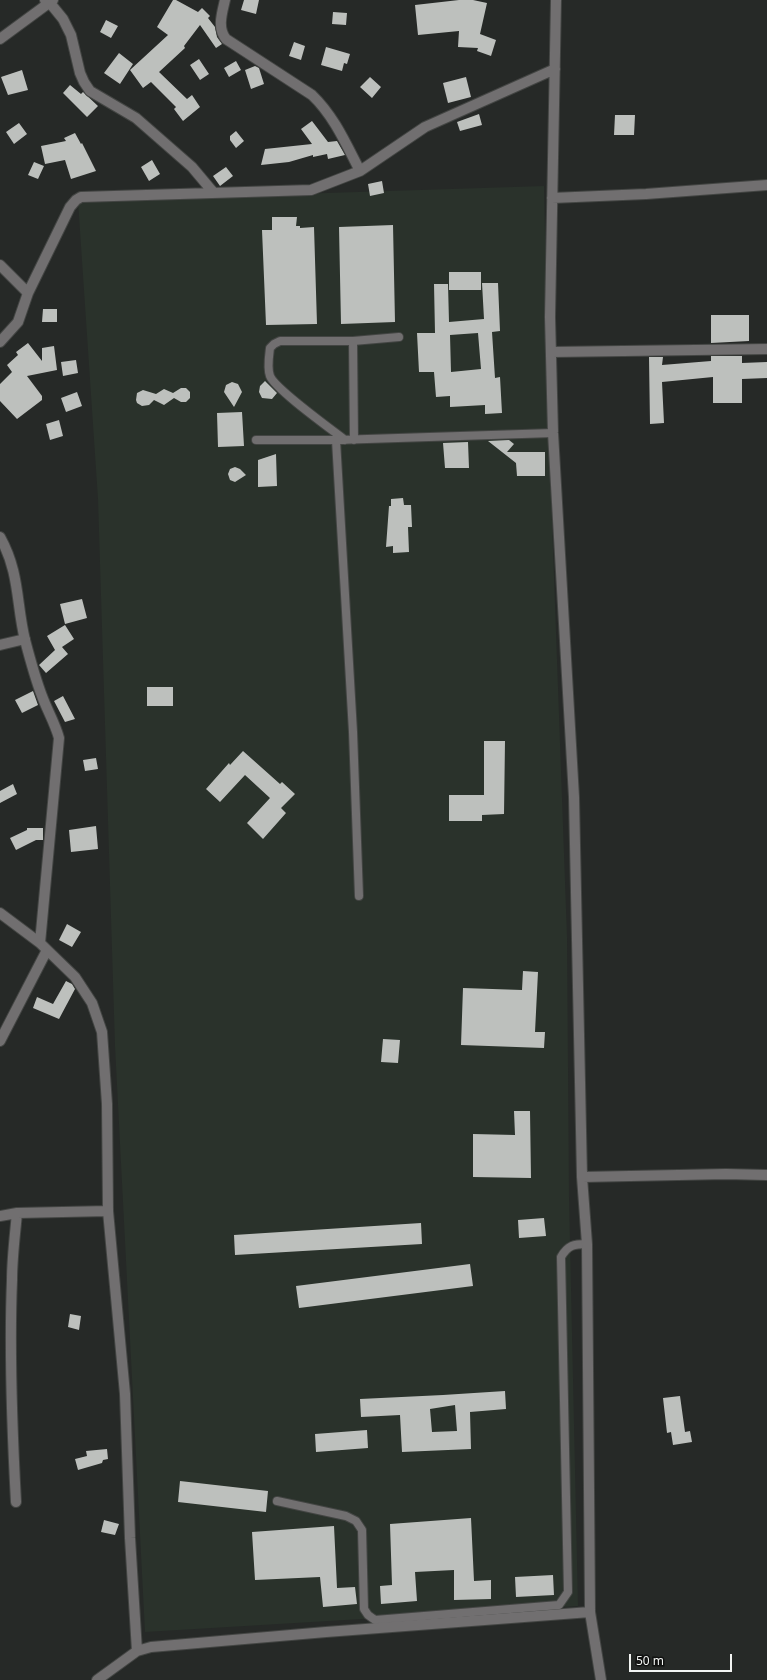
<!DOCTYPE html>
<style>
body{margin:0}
#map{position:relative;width:767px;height:1680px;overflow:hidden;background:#262927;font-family:"Noto Sans",sans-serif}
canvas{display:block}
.scale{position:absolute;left:629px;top:1654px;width:103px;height:18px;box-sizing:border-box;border:2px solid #f2f4f2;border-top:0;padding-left:5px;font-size:12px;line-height:14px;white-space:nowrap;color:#f2f4f2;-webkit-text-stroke:3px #101110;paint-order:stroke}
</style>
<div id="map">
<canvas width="767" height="1680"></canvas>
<div class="scale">50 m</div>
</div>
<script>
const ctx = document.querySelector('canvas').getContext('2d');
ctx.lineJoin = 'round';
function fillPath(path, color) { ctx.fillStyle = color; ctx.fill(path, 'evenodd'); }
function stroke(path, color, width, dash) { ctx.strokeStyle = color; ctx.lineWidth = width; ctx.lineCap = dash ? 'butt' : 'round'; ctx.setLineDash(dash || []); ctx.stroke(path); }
fillPath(new Path2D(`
 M544,186L549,438L567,937L569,1197L578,1606L145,1632L115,1046L98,499L78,201Z`), '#2a322b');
fillPath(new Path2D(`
 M173,0H176L198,12L202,8L210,16L208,18L215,27L217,37L222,44L216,48L200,25L184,46L185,48L159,72L187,99L192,95L200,107L183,121L174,109L176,107L151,82L143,88L130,70L168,35L157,27Z
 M244,0H259L256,14L241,10Z
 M459,0H473L487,3L480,34L496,40L491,56L477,51L478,48L458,47L459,31L418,35L415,5Z
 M333,12L347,13L346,25L332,24Z
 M106,20L118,26L111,38L100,32Z
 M294,42L305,46L301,60L289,56Z
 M326,47L350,54L347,64L344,63L342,71L321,65Z
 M119,53L133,64L120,84L104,73Z
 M199,59L209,74L200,80L190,65Z
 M236,61L241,70L229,77L224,68Z
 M255,66L259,68L264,84L251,89L245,70Z
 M22,70L28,90L8,95L1,77Z
 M370,77L381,87L372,98L360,87Z
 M466,77L471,97L448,103L443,83Z
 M70,85L81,94L83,92L98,106L87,117L63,93Z
 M479,114L482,125L460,131L457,122Z
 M615,115H635L634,135H614Z
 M312,121L328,142L337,141L345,155L328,159L327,154L313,157V155L289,162L261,165L265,149L312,144L301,129Z
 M19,123L27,134L14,144L6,132Z
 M236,131L244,141L236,148L230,140V136Z
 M75,133L81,144L82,143L96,171L71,179L65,160L45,164L41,146L66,141L64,138Z
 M152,160L160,174L149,181L141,167Z
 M34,162L44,166L38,179L28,175Z
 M226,167L233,176L220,186L213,176Z
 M382,181L384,193L370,196L368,184Z
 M272,217H297L296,226H300V228L314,227L317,324L266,325L262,230H272Z
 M393,225L395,322L341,324L339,227Z
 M449,272H481V290H449Z
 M482,283H498L500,331L492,332L495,378L500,377L502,413L485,414V405L450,407V396L436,397L434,372H419L417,333H435L434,284H448L449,322L484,319ZM478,333L481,369L451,372L450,335Z
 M43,309H57V322H42Z
 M711,315H749V341L711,343Z
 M28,343L42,361V348L54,346L57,370L27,376L42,396V400L17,419L0,401V384L12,372L7,365L18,355L16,352Z
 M711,356H742V363L767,362V378L742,379V403H713V377L662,382L664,423L650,424L649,357H663L662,365L711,361Z
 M76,360L78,373L63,376L61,362Z
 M265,381L277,393L272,399L262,398L259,392L260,386Z
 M232,382L238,384L242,392L234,407L224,392L226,385Z
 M181,388H186L190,392V398L186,402H181L174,398L164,405L154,400L149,405L142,406L137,403L136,400L137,393L143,390L156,394L164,389L173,393Z
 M77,392L82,406L66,412L61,398Z
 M242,412L244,446L218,447L217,413Z
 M59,420L63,436L50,440L46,424Z
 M509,440L514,444L507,452H545V476H517L516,463L488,441Z
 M468,442L469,468H445L443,443Z
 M276,454L277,486L258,487V460Z
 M235,467L240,469L246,475L235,482L230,480L228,474L230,469Z
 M403,498L404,505H411L412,527H408L409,552L393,553V546L386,547L389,506H391V499Z
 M82,599L87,618L65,624L60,604Z
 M65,625L74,639L62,647L68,654L46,673L39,665L55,650L47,636Z
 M147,687H173V706H147Z
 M33,691L38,705L22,713L15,700Z
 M63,696L75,719L65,722L54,701Z
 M484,741H505L504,814L482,815V821H449V795H484Z
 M243,751L280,784L282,782L295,794L281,808L286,813L263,839L247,823L270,798L245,775L220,802L206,789L229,763L230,765Z
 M96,758L98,769L85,771L83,760Z
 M13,784L17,794L0,803V791Z
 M96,826L98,849L71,852L69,830Z
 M27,828H43V840H36L16,850L10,838L27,830Z
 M67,924L81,932L72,947L59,940Z
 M523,971L538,972L535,1032H545L544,1048L461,1045L463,988L522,990Z
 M66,981L72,984L75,989L59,1019L33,1008L37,997L53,1004Z
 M383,1039L400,1040L398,1063L381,1062Z
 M514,1111H530L531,1178L473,1177V1134L515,1135Z
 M544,1218L546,1236L519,1238L518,1220Z
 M421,1223L422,1244L235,1255L234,1235Z
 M470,1264L473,1286L299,1308L296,1286Z
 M70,1314L81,1316L79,1330L68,1327Z
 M505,1391L506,1409L470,1412L471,1449L402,1452L400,1415L361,1417L360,1399L443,1395ZM455,1405L457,1431L432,1432L430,1409Z
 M680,1396L685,1432L690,1431L692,1442L673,1445L671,1432L667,1433L663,1398Z
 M367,1430L368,1448L316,1452L315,1434Z
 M107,1449L108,1459L103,1460L102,1463L78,1470L75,1459L87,1456L86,1451Z
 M180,1481L268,1491L266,1512L178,1502Z
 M471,1518L474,1581L491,1580V1599L454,1600V1570L415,1572L417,1601L381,1604L380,1586L392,1585L390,1524Z
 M104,1520L119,1524L115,1535L101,1532Z
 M334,1526L337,1588L355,1587L357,1604L323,1607L320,1577L255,1580L252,1532Z
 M553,1575L554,1595L516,1597L515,1577Z`), '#bdc0bd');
const service = new Path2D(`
 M353,341L354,440
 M256,440H336L553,433
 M336,440L353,732L359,896
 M345,440C331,429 275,389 270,376C267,368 269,356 270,348L274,344L280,341H353L399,337
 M277,1501L346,1516L356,1521L362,1530L364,1609L368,1615L375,1620L559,1605L568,1592L561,1257C568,1245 574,1244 587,1244`);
const minor = new Path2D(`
 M45,0L50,3L63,19L71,35L80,73L84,82L90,91L136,118L192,167L213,192
 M225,0C222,13 217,28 226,39L312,95C334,116 346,144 360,171L425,127L555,69
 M556,0L550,317L553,433L574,797L582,1177L587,1244L590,1612L601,1680
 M0,39L53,0
 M552,198L646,194L767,185
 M0,265L28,293L18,322L0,342
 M28,293L70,207L76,200L81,197L311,190L360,171
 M551,352L767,349
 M0,537C20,573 16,603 25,640C30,659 35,678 42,696C47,710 55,723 59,738L40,943
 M0,645L25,639
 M0,913L40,943L75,977L92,1003L102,1032L107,1104L108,1211L125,1394L130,1538L137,1651
 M0,1041L47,950
 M582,1177L726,1174L767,1175
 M0,1216L17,1213L108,1211
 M16,1502C12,1428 9,1354 12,1280C12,1258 15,1235 17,1213
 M97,1680L137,1651L151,1647L326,1632L590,1612`);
stroke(service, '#434543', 10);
stroke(minor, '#434543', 12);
stroke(service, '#716f70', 8);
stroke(minor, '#716f70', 10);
</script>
